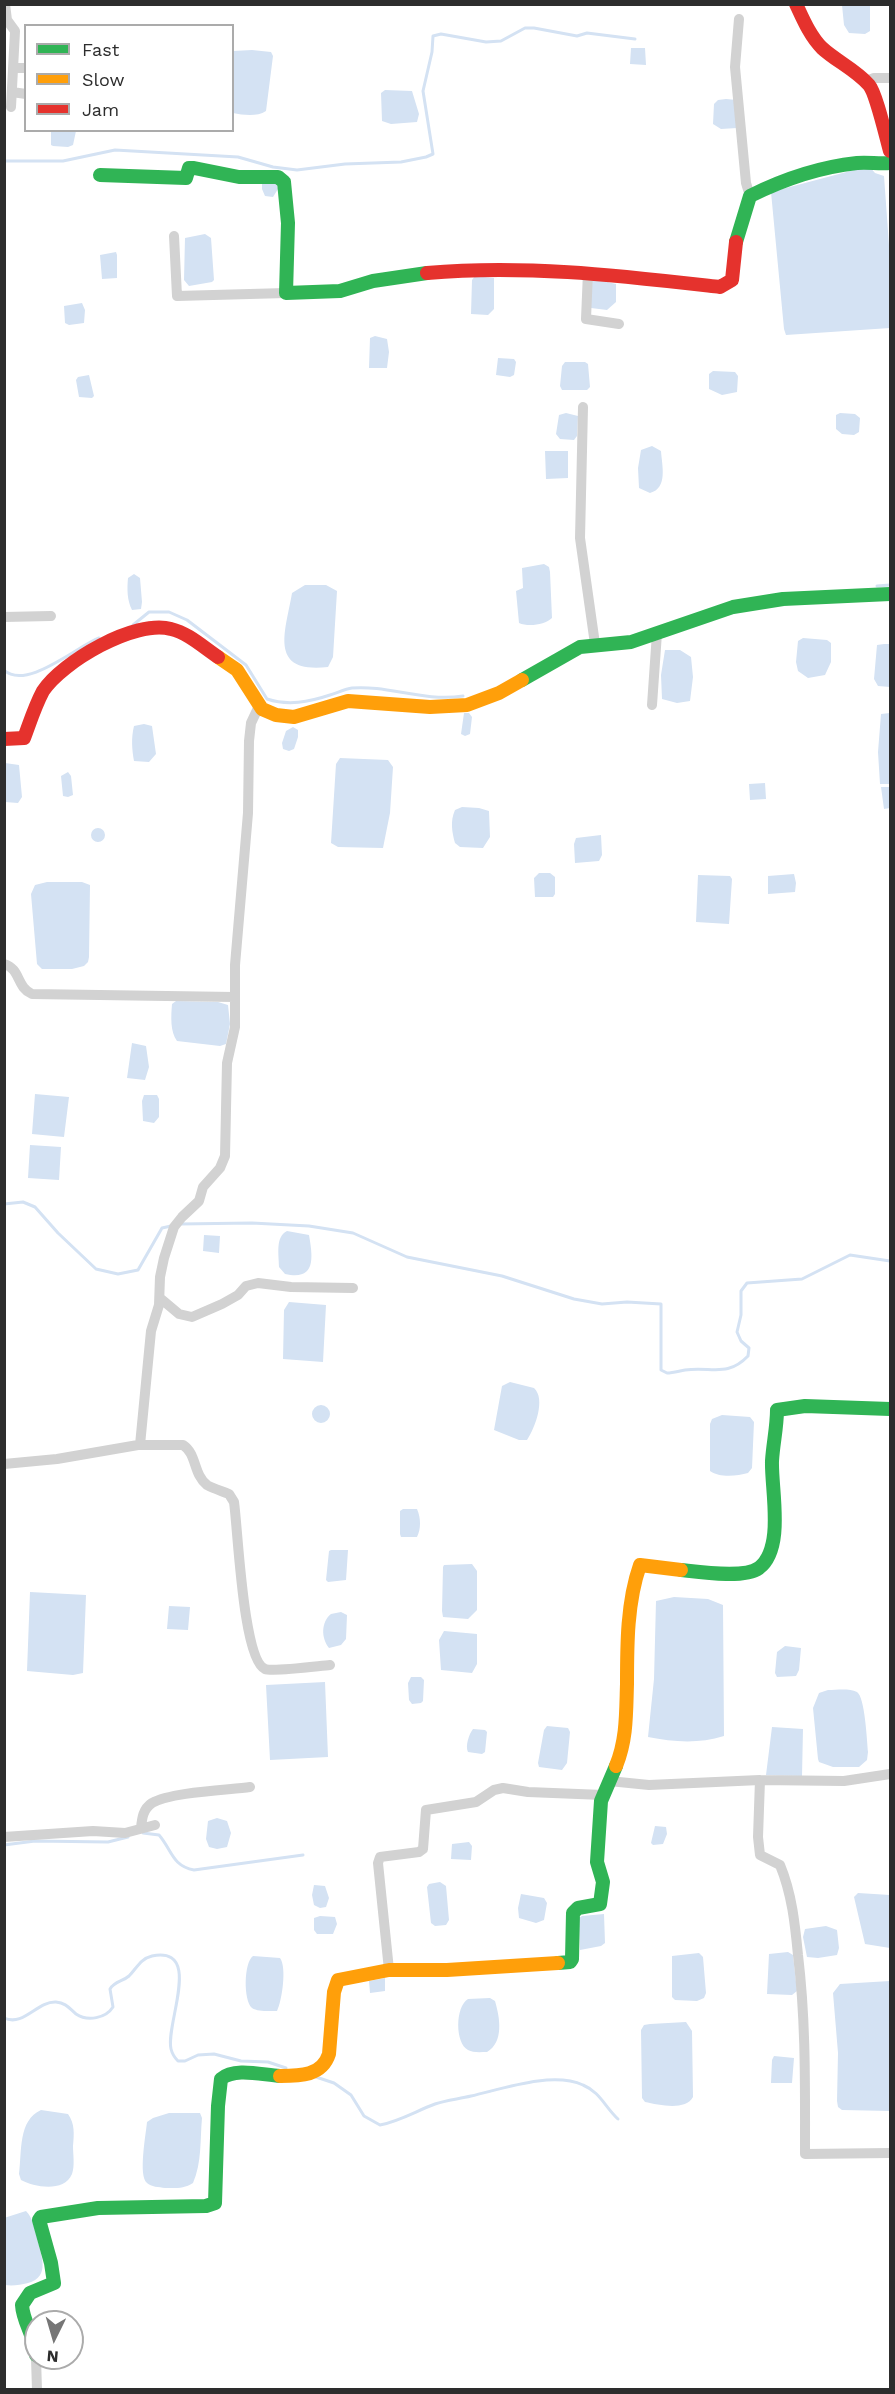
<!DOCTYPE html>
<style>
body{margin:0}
#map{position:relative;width:895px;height:2394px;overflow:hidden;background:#fff;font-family:"Work Sans",sans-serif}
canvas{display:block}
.frame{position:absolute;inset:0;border:6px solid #2d2d2d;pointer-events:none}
.legend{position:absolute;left:24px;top:24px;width:210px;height:108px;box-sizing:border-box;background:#fff;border:2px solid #ababab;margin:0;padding:8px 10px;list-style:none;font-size:18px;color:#2d2d2d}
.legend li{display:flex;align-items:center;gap:12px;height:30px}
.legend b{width:30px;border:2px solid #ababab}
.north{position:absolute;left:24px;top:2310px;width:60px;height:60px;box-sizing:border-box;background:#fff;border:2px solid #ababab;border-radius:50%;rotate:185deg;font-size:16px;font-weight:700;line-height:24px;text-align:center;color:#2d2d2d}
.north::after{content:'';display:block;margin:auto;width:21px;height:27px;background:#767676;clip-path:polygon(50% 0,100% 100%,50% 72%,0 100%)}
</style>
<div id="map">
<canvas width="895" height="2394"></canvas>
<div class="frame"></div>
<ul class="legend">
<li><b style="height:8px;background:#30b455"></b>Fast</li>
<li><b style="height:8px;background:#ff9f0a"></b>Slow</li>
<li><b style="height:8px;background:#e5322d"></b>Jam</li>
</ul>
<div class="north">N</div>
</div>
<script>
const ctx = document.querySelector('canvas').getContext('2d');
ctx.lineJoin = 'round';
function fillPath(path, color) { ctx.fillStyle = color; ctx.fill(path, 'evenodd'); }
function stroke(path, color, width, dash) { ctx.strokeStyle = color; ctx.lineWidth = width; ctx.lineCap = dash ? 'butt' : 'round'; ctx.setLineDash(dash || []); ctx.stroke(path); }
fillPath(new Path2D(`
 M842,5H870V31L865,34L849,33L844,25Z
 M631,48H645L646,65L630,64Z
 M252,50L271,52L273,56L266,111C257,117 243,115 233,113V51Z
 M385,90L412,91L419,114L417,122L391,124L382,121L381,93Z
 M726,99L737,100V128L721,129L713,124L714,104L718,100Z
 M51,131H76L73,145L68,147L53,146L51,145Z
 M869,166L875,173L884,176L890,259V328L786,335L784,329L771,192Z
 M275,180L278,189L273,197L265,196L262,189V183Z
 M205,234L211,238L214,280L212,282L189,286L184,280L185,238Z
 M116,252L117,255V278L102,279L100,255Z
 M475,276L494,278V309L488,315L471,314L472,280Z
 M594,279L616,284V302L607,310L591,308V281Z
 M82,303L85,310L84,323L69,325L65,323L64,306Z
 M375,336L387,339L389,352L387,368H369L370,338Z
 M498,358L514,359L516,362L514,375L510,377L496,375Z
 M565,362H585L588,364L590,387L587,390H562L560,386L562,366Z
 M713,371L735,372L738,376L737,392L722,395L709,389V374Z
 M89,375L94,396L92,398L79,397L76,380L78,377Z
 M566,413L578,416L577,436L574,440L560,439L556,434L559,415Z
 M840,413L855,414L860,418L859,432L854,435L842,434L836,429V415Z
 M652,446L661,451C662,466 668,488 650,493L639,488L638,468L641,450Z
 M545,451H568V478L546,479Z
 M544,564L549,567L550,572L552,618C545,625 528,627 519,623L516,591L523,588L522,568Z
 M134,574L140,578L142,602L141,609L132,610C127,600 127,589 128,578Z
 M305,585H326L337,591L333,657L328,667C267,674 286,630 292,593Z
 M803,638L827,640L831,643V662L825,675L808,678L798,671L796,662L798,641Z
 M884,644H890V687L878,686L874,679L877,645Z
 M665,650H680L691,657L693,677L690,701L677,703L662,699L661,675Z
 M464,713H469L472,717L470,734L465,736L461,734Z
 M890,713V784H880L878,752L881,714Z
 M144,724L152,726L156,754L149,762L134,761C132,750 131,738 134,726Z
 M293,727L298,730V737L294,749L289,751L283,749L282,743L286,731Z
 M340,758L388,760L393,767L390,813L383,848L338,847L331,843L336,764Z
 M5,763L19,765L22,797L18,803L5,802Z
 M68,772L71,776L73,795L68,797L63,796L61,776Z
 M765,783L766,799L750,800L749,784Z
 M881,787H890V808L884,809Z
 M462,807L479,808L489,811L490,837L483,848L460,847L455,843C452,832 450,821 455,810Z
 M91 835a7 7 0 1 1 14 0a7 7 0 1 1-14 0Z
 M601,835L602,855L599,861L575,863L574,844L576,838Z
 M539,873H550L555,877V894L553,897H535L534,878Z
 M794,874L796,883L795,892L768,894V876Z
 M698,875L730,876L732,879L729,924L696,922Z
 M47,882H82L90,885L89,957L88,962L84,966L72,969H42L37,964L31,894L35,885Z
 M176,1001L218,1002L228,1005L230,1024L226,1044L220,1046L177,1041C170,1032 171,1016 172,1004Z
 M132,1043L146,1046L149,1067L145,1080L127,1078Z
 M35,1094L69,1097L64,1137L32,1134Z
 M144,1095H157L159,1099V1117L154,1123L143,1121L142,1101Z
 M30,1145L61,1147L59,1180L28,1178Z
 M287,1231L309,1235C313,1258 316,1281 285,1274L279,1267C279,1255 275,1237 287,1231Z
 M204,1235L220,1236L219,1253L203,1251Z
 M289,1302L326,1305L323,1362L283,1359L284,1310Z
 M510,1382L534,1388C546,1399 535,1428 527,1440H519L494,1430L502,1386Z
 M312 1414a9 9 0 1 1 18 0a9 9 0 1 1-18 0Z
 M722,1415L750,1417L754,1422L752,1468L748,1473C737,1476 720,1478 710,1471V1424L712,1419Z
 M403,1509H417C421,1518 421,1529 417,1537H401L400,1534V1511Z
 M331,1550H348L346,1580L328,1582L326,1580L329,1551Z
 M472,1564L477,1571V1610L468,1619L443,1617L442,1611L443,1567L444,1565Z
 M30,1592L86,1595L83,1673L73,1675L27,1671Z
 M674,1597L708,1599L723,1605L724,1736C698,1744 674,1742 648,1737L654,1679L656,1601Z
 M169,1606L190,1607L188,1630L167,1629Z
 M341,1612L347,1615L346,1639L341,1645L329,1648C321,1638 321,1622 331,1614Z
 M444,1631L477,1634V1664L472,1673L441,1670L439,1640Z
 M785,1646L801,1648L799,1670L796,1676L777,1677L775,1673L777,1652Z
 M411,1677H421L424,1680L423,1701L421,1703L412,1704L409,1700L408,1683Z
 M325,1682L328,1757L270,1760L266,1685Z
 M828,1690C837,1690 849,1688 857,1692C865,1697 867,1741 868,1752L867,1760L859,1767H833L819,1762L818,1759L813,1708L819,1693Z
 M547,1726L568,1728L570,1732L567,1763L562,1770L539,1767L538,1763L544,1730Z
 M772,1727L803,1729L802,1776L766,1775Z
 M473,1729L485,1730L487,1732L485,1752L482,1754L468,1752C465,1746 469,1734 473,1729Z
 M217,1818L227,1821L231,1833L227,1847L217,1849L209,1847L206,1839L208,1821Z
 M655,1826L666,1827L667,1834L663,1844L653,1845L651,1843Z
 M469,1842L472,1846L471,1860L451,1859L452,1844Z
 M440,1882L446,1886L449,1920L446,1925L435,1926L431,1923L427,1887L429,1884Z
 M314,1885L325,1886L329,1898L326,1907L320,1908L314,1905L312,1895Z
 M858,1893L890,1895V1948L865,1944L854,1897Z
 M521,1894L544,1898L547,1903L544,1920L536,1923L519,1918L518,1908Z
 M604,1914L605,1943L601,1946L580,1950L579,1918L582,1916Z
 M320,1916L335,1917L337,1924L333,1934H317L314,1930V1918Z
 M826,1926L837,1930L839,1948L837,1955L818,1958L807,1957L803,1937L805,1929Z
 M788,1952L793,1955L797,1991L792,1995L767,1994L769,1954Z
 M699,1953L703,1957L706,1993L704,1998L697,2001L675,2000L672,1997V1956Z
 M253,1956L280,1958C287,1967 282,2001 277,2011C270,2011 258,2012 252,2008C243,2000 244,1962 253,1956Z
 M385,1978V1991L370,1993L369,1981Z
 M890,1981V2111L842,2110L838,2107L837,2101L838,2053L833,1993L840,1984Z
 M490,1998L495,2001C500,2018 504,2042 487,2052C481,2052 473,2053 468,2050C455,2043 455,2007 468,1999Z
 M686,2022L692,2031L693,2097C686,2111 659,2105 645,2102L642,2098L641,2030L644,2025L650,2024Z
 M774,2056L794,2058L792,2083H771L772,2060Z
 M41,2110L68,2114C75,2124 74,2134 73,2146C73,2154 75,2166 72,2174C64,2193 34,2187 21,2180L19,2174C22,2152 18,2120 41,2110Z
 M169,2113H200L202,2118C200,2139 202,2163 193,2183C184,2189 175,2188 165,2188C159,2187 151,2187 147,2183C138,2176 146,2134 147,2122L153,2118Z
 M26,2211C33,2218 34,2228 37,2238C41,2255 51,2277 28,2283C20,2285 13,2286 5,2285L4,2218Z`), '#d4e2f3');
stroke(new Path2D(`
 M4,161H63L115,150L238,157L273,167L297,170L345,164L401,162L426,157L433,154L423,91L432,52L433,36L441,34L486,42L501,41L525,28H534L577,36L587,33L635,39
 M877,586L890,585
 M133,625L149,612H169L187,620L246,665L267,699C288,706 309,702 330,695C337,693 345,689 352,688C388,685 423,702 463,696
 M4,670C26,691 76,647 99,638
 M4,1204L23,1202L35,1207L58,1233L96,1269L118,1274L138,1270L162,1228L171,1226
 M180,1224L252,1223L309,1226L353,1233L407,1257L502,1276L574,1299L602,1304L627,1302L661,1304V1370L667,1373C673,1373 679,1371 685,1370C711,1366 727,1378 748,1356L749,1348L741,1341L737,1332L741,1315V1291L747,1283L802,1279L850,1255L890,1261
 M143,1833L159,1835C172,1850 172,1866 194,1870L303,1855
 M4,1845L35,1841L108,1842L128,1837
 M4,2018C24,2027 37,2001 56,2002C66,2003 69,2008 76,2014C88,2022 106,2018 113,2007L110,1989C115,1981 122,1982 129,1976C137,1968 140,1959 152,1956C204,1946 165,2024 171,2049C172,2053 175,2058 178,2061H185L198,2055L214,2054L241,2061L268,2062L286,2068
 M316,2077L334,2083L351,2095L364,2116L380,2125C400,2121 416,2111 435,2104C446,2100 459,2099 471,2096C502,2089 552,2071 583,2085C600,2092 605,2107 618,2119`), '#d4e2f3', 3);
stroke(new Path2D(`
 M5,4L7,20L15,31L11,107
 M739,19L735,67L746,183L750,196
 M13,68H26
 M864,82L874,78H890
 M12,92L26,94
 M174,236L177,296L286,293
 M588,272L586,319L619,324
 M583,407L580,538L595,644
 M4,617L51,616
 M652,705L657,633
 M4,964C21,969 16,987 32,994L234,997
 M160,1298L179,1314L192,1317L222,1304L238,1295L246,1286L258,1283L291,1287L353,1288
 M140,1445L151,1331L159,1305L160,1277L164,1258L174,1227L182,1217L199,1201L203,1187L220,1168L225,1156L227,1063L235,1027V965L248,813L249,741L251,723L259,706
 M4,1464L57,1459L138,1445H183C197,1454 193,1474 207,1485C214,1489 222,1491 229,1494L234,1502C238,1530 243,1660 265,1669C273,1672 318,1666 330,1665
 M760,1780L758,1837L760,1855L780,1865C792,1894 795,1924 798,1955C806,2021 805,2087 805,2154L890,2153
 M609,1781L649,1785L760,1780L844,1781L890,1774
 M141,1828C142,1818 143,1809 152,1803C171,1792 227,1790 250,1787
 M4,1837L93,1831L125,1833L155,1825
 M389,1970L378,1863L380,1857L419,1852L423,1849L426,1810L476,1802L494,1790L503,1788L528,1792L603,1795
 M36,2358L37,2390`), '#d2d2d2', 10);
stroke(new Path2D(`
 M100,175L186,178L189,168H194L239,177H278L284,182L288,223L286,293L340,291L373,281L427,273
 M736,242L750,196C784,179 820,167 857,163C868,162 879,164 890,163
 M522,680L580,647L631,642L733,607L783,599L890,594
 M681,1570C699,1572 744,1579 759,1568C785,1548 771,1489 772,1461C773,1444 777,1427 777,1410L805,1406L890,1409
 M558,1963L570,1962L572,1959L573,1913L578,1908L600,1904L603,1882L597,1862L601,1801L616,1766
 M36,2355C35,2336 23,2323 22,2305L30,2293L54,2283L51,2263L39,2220L41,2217L98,2208L206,2206L215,2203L218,2106L221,2079C235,2067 262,2075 280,2076`), '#30b455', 14);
stroke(new Path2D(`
 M218,657L237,670L262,709L276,715L294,717L348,701L430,707L467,705L499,693L522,680
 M616,1766C627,1739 626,1713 627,1684C627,1645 627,1602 640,1565L681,1570
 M280,2076C300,2076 322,2076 329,2054L334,1992L338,1980L389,1970H447L558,1963`), '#ff9f0a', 14);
stroke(new Path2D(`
 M796,4C803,19 810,36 822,48C836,61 856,70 869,85C876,93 886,137 890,151
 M427,273C525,264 623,276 720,287L732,280L736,242
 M4,739L24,738C30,722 35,706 43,691C62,662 135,619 171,629C188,633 203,647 218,657`), '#e5322d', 14);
</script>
